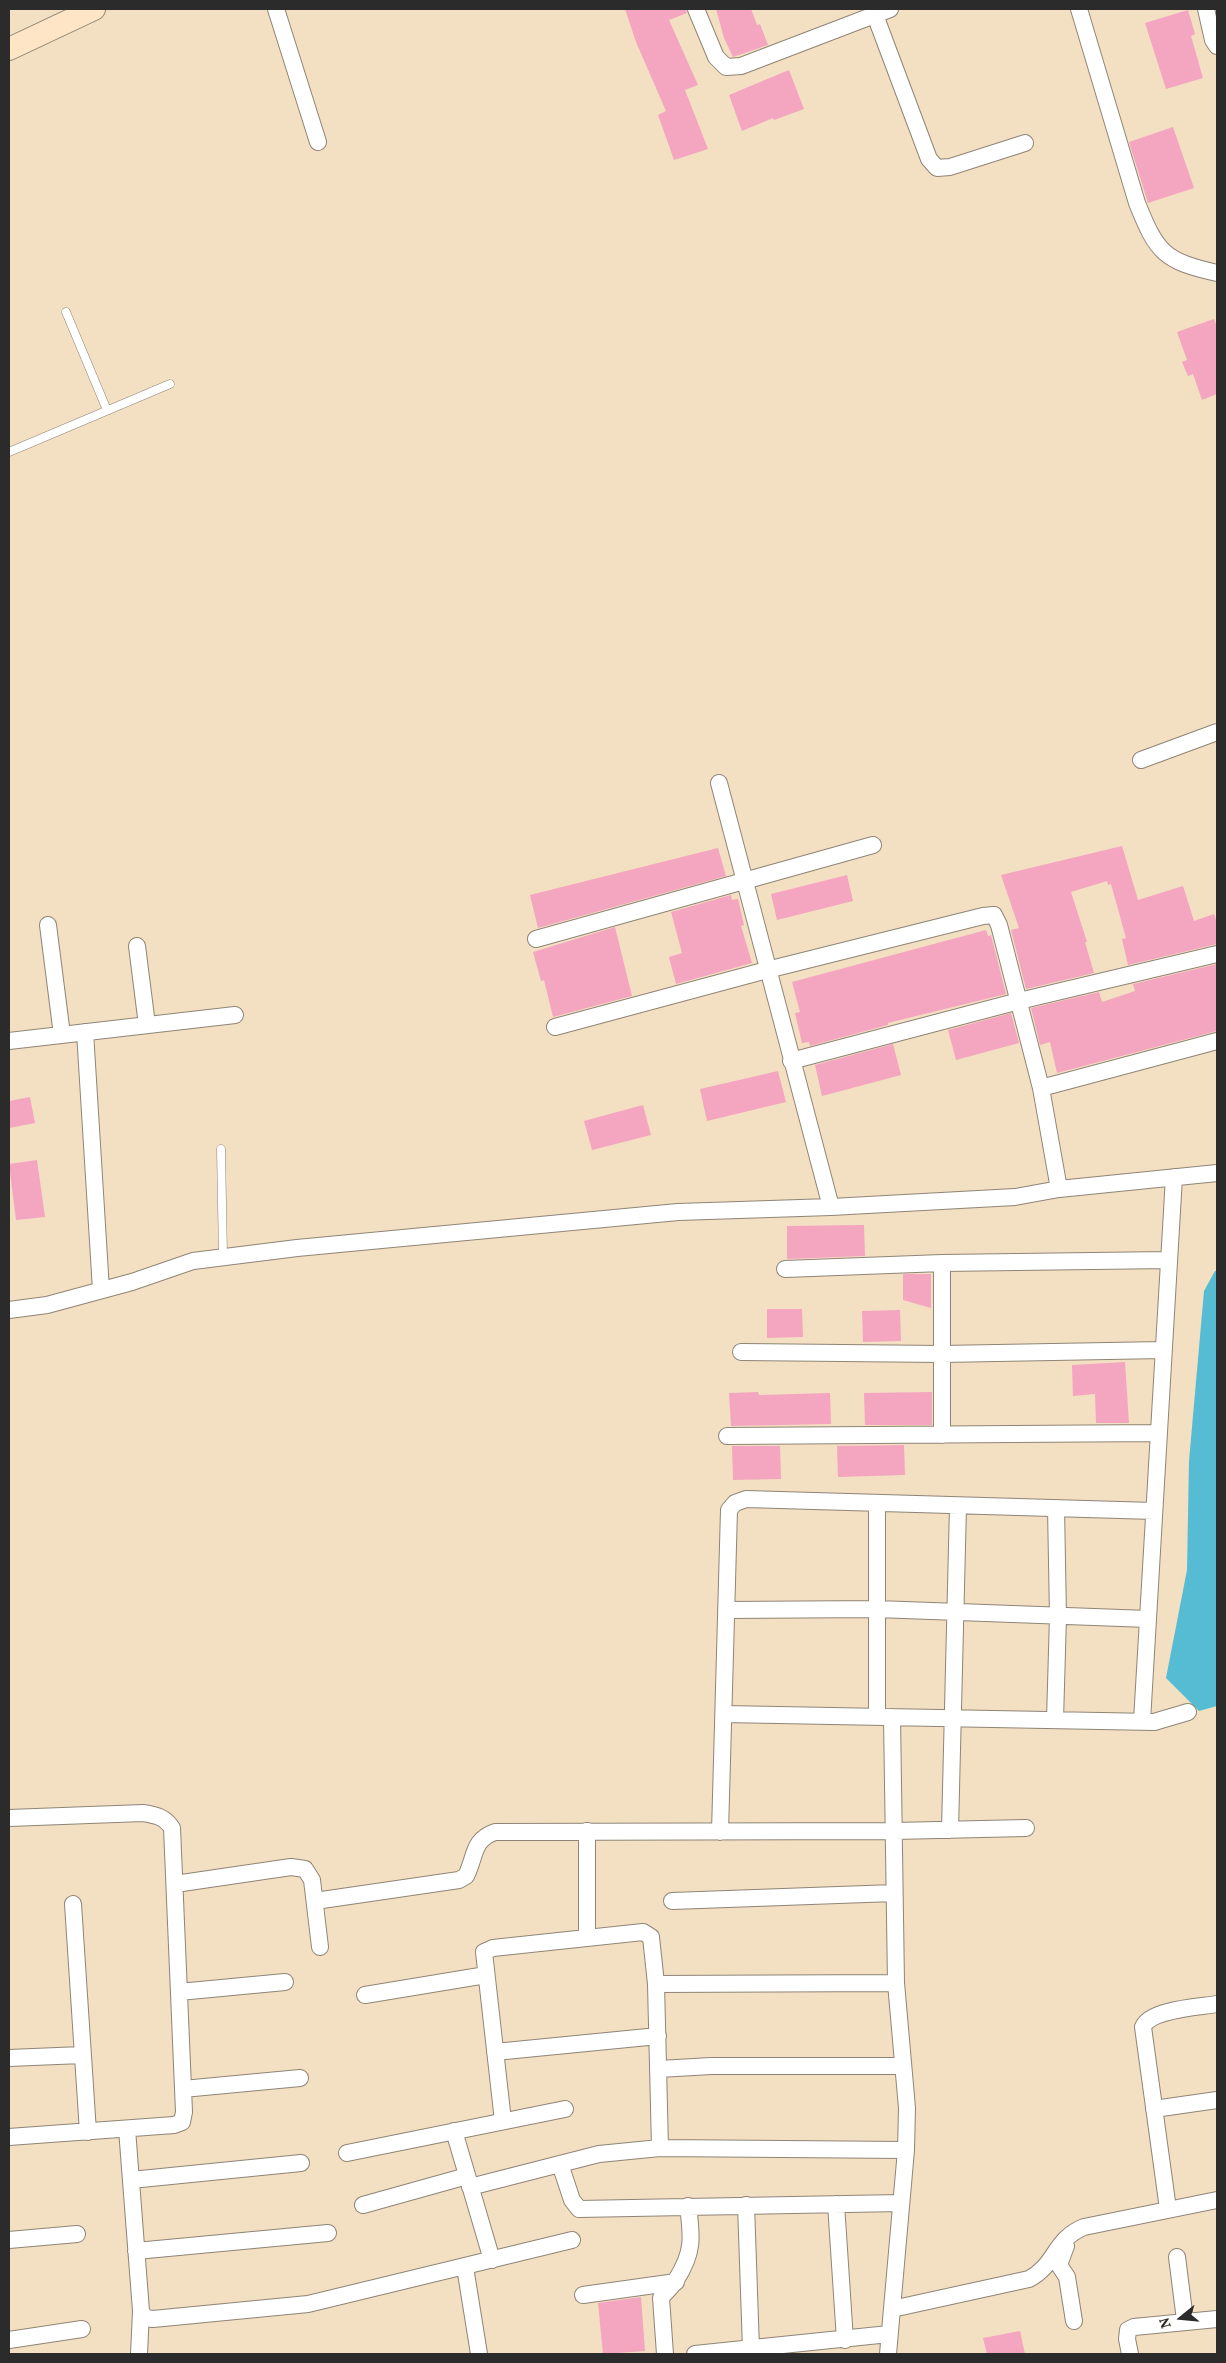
<!DOCTYPE html>
<style>
body{margin:0}
#map{position:relative;width:1226px;height:2363px;overflow:hidden;background:#f3dfc2;font-family:Vollkorn,serif}
canvas{display:block}
.frame{position:absolute;inset:0;border:10px solid #2b2b2b;pointer-events:none}
.north{position:absolute;left:1156px;top:2293px;width:50px;height:50px;-webkit-text-stroke:4px #fdfcf7;paint-order:stroke;rotate:253deg;font-size:14px;font-weight:700;line-height:20px;text-align:center;color:#2b2b2b}
.north::after{content:'';display:block;margin:auto;width:18px;height:22px;background:#2b2b2b;clip-path:polygon(50% 0,100% 100%,50% 72%,0 100%)}
</style>
<div id="map">
<canvas width="1226" height="2363"></canvas>
<div class="frame"></div>
<div class="north">N</div>
</div>
<script>
const ctx = document.querySelector('canvas').getContext('2d');
ctx.lineJoin = 'round';
function fillPath(path, color) { ctx.fillStyle = color; ctx.fill(path, 'evenodd'); }
function stroke(path, color, width, dash) { ctx.strokeStyle = color; ctx.lineWidth = width; ctx.lineCap = dash ? 'butt' : 'round'; ctx.setLineDash(dash || []); ctx.stroke(path); }
fillPath(new Path2D(`
 M1215,1271H1217V1706L1199,1711L1166,1678L1187,1570L1189,1461L1204,1291Z`), '#56bcd4');
fillPath(new Path2D(`
 M625,9H686L687,13L669,20L698,85L685,90L708,149L674,160L658,115L666,111L636,42Z
 M716,9H751L757,25L760,24L768,45L733,57L724,38Z
 M1188,10L1195,34L1191,36L1203,78L1166,89L1145,23Z
 M789,70L804,109L774,120L773,118L742,131L729,95Z
 M1173,127L1194,188L1148,203L1129,142Z
 M1214,319L1217,327V394L1202,400L1193,374L1188,376L1182,362L1187,360L1177,332Z
 M1122,846L1138,900L1183,886L1194,921L1214,914L1217,923V944L1128,965L1122,939L1126,938L1111,884L1108,885L1107,881L1071,892L1087,942H1085L1094,973L1026,989L1011,930L1019,928L1001,875Z
 M718,848L726,876L538,928L530,895Z
 M847,875L853,901L777,920L771,894Z
 M731,895L732,900L738,899L744,925L741,926L752,963L676,984L669,957L682,953L671,912Z
 M615,927L632,996L553,1017L544,980L541,981L533,952Z
 M986,930L988,936L991,935L1006,994L888,1023V1025L810,1046L809,1042L802,1043L795,1013L800,1012L792,982Z
 M1217,964V1031L1057,1073L1050,1042L1040,1045L1031,1008L1099,992L1102,1002L1135,991L1133,984Z
 M1011,1013L1019,1043L956,1060L948,1030Z
 M893,1044L901,1075L822,1096L815,1065Z
 M778,1071L786,1102L707,1121L700,1089Z
 M30,1097L35,1123L9,1128V1101Z
 M643,1105L651,1135L592,1150L584,1121Z
 M37,1160L45,1217L16,1220L9,1164Z
 M864,1225L865,1256L787,1259V1226Z
 M903,1274H931V1308L903,1300Z
 M767,1309H802L803,1337L767,1338Z
 M900,1310L901,1341L863,1342L862,1311Z
 M1125,1362L1129,1423H1096L1095,1394L1073,1396L1072,1365Z
 M758,1392L759,1395L830,1393L831,1424L731,1426L729,1393Z
 M932,1392V1425H865L864,1393Z
 M904,1445L905,1475L838,1477L837,1446Z
 M732,1446H780L781,1479L733,1480Z
 M641,2297L645,2351L603,2354L598,2303Z
 M1020,2331L1025,2354H987L983,2338Z`), '#f4a5c0');
const service = new Path2D(`
 M66,312L107,410
 M9,452L170,384
 M221,1149L223,1257`);
const minor = new Path2D(`
 M276,9L318,142
 M696,9L716,57L726,67L741,66L890,9
 M1079,9L1137,203C1157,253 1164,261 1217,273
 M1206,9L1213,40L1217,46
 M875,15L929,159L937,168L950,167L1025,143
 M1141,760L1217,732
 M719,783L831,1207
 M48,925L62,1035
 M536,939L873,845
 M137,946L147,1025
 M555,1027L767,970L983,916L994,915L999,925L1041,1088L1059,1189
 M85,1032L101,1290
 M9,1041L235,1015
 M791,1061L1019,1001L1217,954
 M1041,1088L1217,1041
 M785,1269L942,1263L1168,1260
 M9,1310L47,1305L132,1282L193,1261L297,1248L678,1212L831,1207L1015,1197L1059,1189L1217,1173
 M741,1352L942,1354L1163,1350
 M942,1435V1263
 M727,1436L1158,1433
 M726,1610L877,1609L1148,1619
 M724,1714L1154,1722L1188,1712
 M877,1716V1503
 M1055,1720L1058,1616L1056,1508
 M1142,1721L1174,1177
 M9,1818L143,1813C156,1815 165,1817 172,1828L184,2112L182,2122L174,2125L9,2137
 M950,1830L958,1506
 M587,1831V1937
 M720,1832L729,1510L735,1503L746,1499L1154,1511
 M175,1884L291,1867L305,1869L312,1880L320,1947
 M315,1901L459,1880L466,1876C476,1856 472,1840 495,1832L894,1831L1026,1828
 M672,1901L894,1893
 M73,1904L88,2132
 M656,1984L896,1983
 M179,1992L285,1982
 M365,1995L486,1975
 M495,2052L658,2036
 M9,2058L82,2055
 M659,2069L711,2066H902
 M183,2089L300,2078
 M1154,2109L1217,2100
 M503,2121L484,1952L493,1948L643,1932L651,1937L656,1984L660,2148
 M127,2129L141,2311L145,2318L153,2319L308,2304L572,2240
 M454,2131L492,2260
 M347,2153L565,2109
 M560,2164L572,2200L579,2209L900,2203
 M131,2180L301,2163
 M470,2187L599,2154L660,2148L906,2150
 M836,2204L845,2340
 M363,2205L467,2176
 M746,2205L751,2349
 M1168,2209L1143,2027C1150,2009 1200,2007 1217,2004
 M9,2240L77,2234
 M1066,2246L1059,2265L1067,2277L1074,2321
 M136,2251L328,2233
 M1177,2257L1185,2320
 M465,2267L479,2354
 M583,2295L676,2282
 M892,2309L1029,2279C1056,2265 1054,2239 1084,2227L1217,2200
 M9,2340L82,2329
 M139,2354L141,2311
 M665,2354L661,2298C666,2291 672,2287 676,2280C694,2252 692,2237 688,2206
 M695,2354L889,2334
 M888,2354L906,2150L907,2108L896,1983L892,1717
 M1130,2354L1127,2339L1128,2330L1134,2327L1217,2319`);
const secondary = new Path2D(`
 M9,49L94,9`);
stroke(service, '#8f8576', 9);
stroke(minor, '#8f8576', 18);
stroke(secondary, '#8f8576', 24);
stroke(service, '#fff', 8);
stroke(minor, '#fff', 16);
stroke(secondary, '#fde5c5', 22);
</script>
